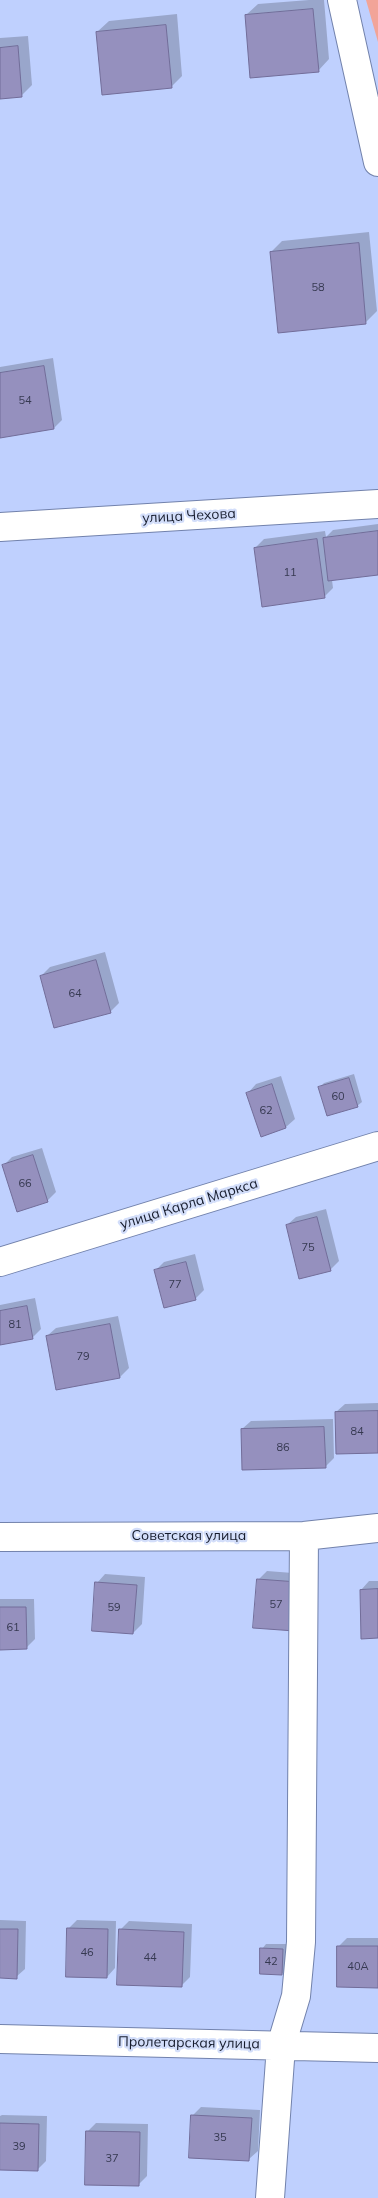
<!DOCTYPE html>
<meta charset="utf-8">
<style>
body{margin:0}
canvas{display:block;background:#bfd0fe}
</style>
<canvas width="378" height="2198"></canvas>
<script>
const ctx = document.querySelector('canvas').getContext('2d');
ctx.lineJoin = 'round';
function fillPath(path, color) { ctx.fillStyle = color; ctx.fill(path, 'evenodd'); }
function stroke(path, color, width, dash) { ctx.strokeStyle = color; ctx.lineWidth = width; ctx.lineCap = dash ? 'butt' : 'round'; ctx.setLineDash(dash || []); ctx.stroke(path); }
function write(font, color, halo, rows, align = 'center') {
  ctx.font = font + ' Mulish,sans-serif'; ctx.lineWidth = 4.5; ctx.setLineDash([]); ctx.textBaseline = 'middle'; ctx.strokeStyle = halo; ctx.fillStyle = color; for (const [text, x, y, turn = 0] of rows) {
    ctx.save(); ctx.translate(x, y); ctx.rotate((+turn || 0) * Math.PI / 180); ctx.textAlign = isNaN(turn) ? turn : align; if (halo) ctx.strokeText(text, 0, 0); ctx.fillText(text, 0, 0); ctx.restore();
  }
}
fillPath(new Path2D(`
 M366,0H378V42Z`), '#f2a498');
fillPath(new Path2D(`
 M309,0H324L329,59L318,71L246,15L258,4Z
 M177,14L182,76L171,87L97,32L109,21Z
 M28,36L32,85L21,96L0,98V38Z
 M369,232L377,311L366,322L271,252L282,241Z
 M53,358L62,420L54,428L0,437V367Z
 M378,524V574L332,580L333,588L324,597L255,548L264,539L325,531L326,537L333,530Z
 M105,952L119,1003L110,1012L41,976L50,967Z
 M354,1074L362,1102L357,1106L319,1088L324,1083Z
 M281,1076L295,1119L286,1127L262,1135L248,1093L256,1084Z
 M42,1148L56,1192L47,1201L3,1166L12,1157Z
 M326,1209L339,1261L330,1270L287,1225L296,1217Z
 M195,1254L204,1290L195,1299L156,1270L164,1262Z
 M35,1298L41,1329L32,1338L0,1344V1305Z
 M118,1316L129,1368L120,1377L57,1389L47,1336L56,1328Z
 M378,1403V1451L336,1412L345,1404Z
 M333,1419L334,1458L325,1467L242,1429L251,1421Z
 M267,1571L306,1574L303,1621L258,1580Z
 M105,1574L145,1577L142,1624L133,1633L97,1583Z
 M369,1581H378V1637L361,1590Z
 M0,1599H34L35,1639L26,1648L0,1649Z
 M0,1920L26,1921L25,1969L16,1977H0Z
 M77,1920L116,1921L115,1968L107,1977L68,1929Z
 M129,1921L192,1924L190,1977L181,1986L120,1930Z
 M347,1938H378V1987L339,1946Z
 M266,1944H287L286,1969L282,1974L262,1949Z
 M201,2107L260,2110L258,2151L249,2159L192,2116Z
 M2,2115L47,2116L46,2161L37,2170L0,2169V2116Z
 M96,2123L148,2124L147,2176L138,2185L87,2132Z`), '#0003');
const building = new Path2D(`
 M313,9L319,72L250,78L245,15Z
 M166,25L172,88L102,95L96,32Z
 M18,46L22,97L0,99V48Z
 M359,243L366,324L278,333L270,252Z
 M44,366L54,429L0,438V373Z
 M378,531V575L328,581L323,538Z
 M317,539L325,598L262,607L254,548Z
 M96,960L111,1013L54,1028L40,976Z
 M349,1078L358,1107L327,1116L318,1087Z
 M272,1084L286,1128L261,1137L246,1093Z
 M33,1155L48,1202L17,1212L2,1165Z
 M317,1217L331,1271L299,1279L286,1225Z
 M186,1262L196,1300L164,1308L154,1270Z
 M27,1306L33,1339L0,1345V1311Z
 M110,1324L120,1378L56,1390L46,1336Z
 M378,1411V1453L336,1454L335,1412Z
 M324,1427L326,1468L242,1470L241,1429Z
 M257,1579L298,1582L295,1631L253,1628Z
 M95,1582L137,1585L133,1634L92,1631Z
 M378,1589V1638L361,1639L360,1590Z
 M0,1607H26L27,1649L0,1650Z
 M67,1928L108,1929L107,1978L66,1977Z
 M0,1929H18L17,1979L0,1978Z
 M119,1929L184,1932L182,1987L117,1985Z
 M337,1946H378V1988L337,1987Z
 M260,1948L283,1949L282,1975L260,1974Z
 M191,2115L252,2118L249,2161L189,2158Z
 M0,2123L39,2124L38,2171L0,2170Z
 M86,2131L140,2132L139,2186L85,2185Z`);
fillPath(building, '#9590be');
stroke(building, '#726d99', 1);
const minor = new Path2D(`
 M342,0L378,162
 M0,527L378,504
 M0,1262L378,1146
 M0,1537L304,1536L378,1528
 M0,2039L378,2048
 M270,2198L281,2046L296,1996L301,1942L304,1536`);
stroke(minor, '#7282ac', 30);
stroke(minor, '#fff', 28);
write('11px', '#363951', null, [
 ["58",318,288],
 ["54",25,401],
 ["11",290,573],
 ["64",75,994],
 ["60",338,1097],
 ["62",266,1111],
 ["66",25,1184],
 ["75",308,1248],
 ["77",175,1285],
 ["81",15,1325],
 ["79",83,1357],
 ["84",357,1432],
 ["86",283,1448],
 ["57",276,1605],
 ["59",114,1608],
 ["61",13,1628],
 ["46",87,1953],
 ["44",150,1958],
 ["42",271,1962],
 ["40А",358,1967],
 ["35",220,2138],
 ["39",19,2147],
 ["37",112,2159]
]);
write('14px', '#161c2d', '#d3defa', [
 ["улица Чехова",189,516,-3],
 ["улица Карла Маркса",189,1204,-17],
 ["Советская улица",189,1536],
 ["Пролетарская улица",189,2043,1]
]);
</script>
